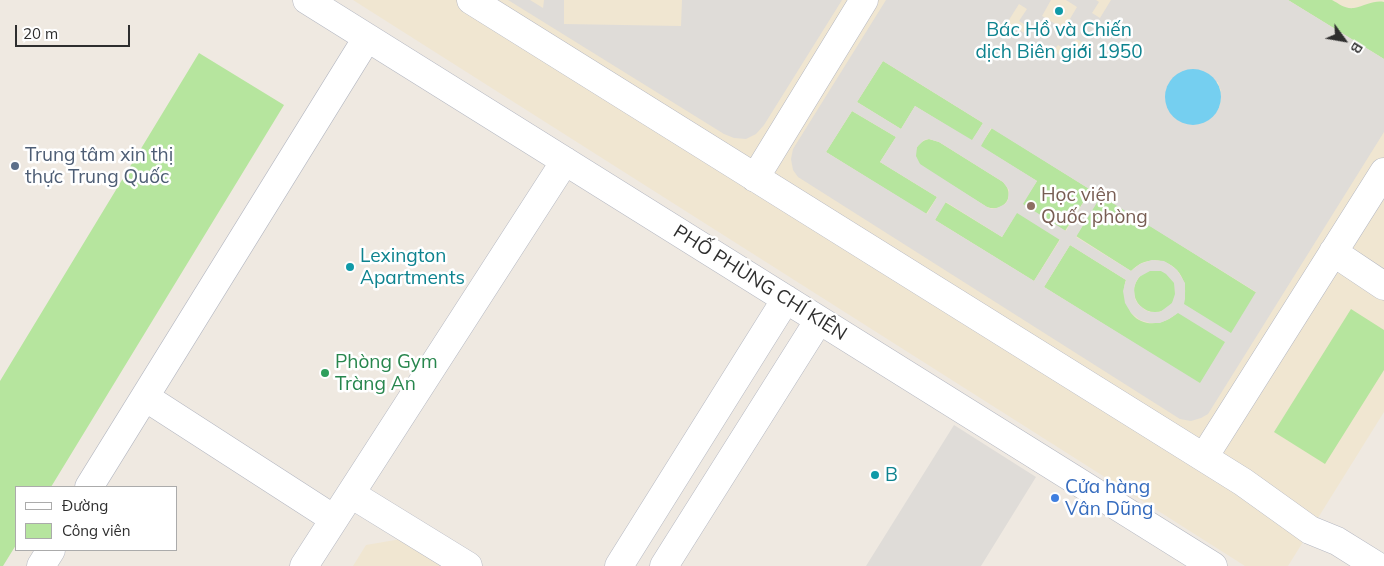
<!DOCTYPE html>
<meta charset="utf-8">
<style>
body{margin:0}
#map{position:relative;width:1384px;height:566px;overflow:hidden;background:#efe9e1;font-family:Mulish,sans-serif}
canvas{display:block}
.legend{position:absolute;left:15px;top:486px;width:162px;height:65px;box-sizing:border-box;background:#fff;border:1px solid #ababab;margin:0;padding:6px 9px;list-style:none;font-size:15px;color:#2e2e2e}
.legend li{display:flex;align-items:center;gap:10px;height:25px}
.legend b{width:25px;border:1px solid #ababab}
.north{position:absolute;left:1319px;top:15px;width:50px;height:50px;-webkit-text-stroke:4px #fff;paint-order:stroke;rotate:122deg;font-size:14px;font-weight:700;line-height:20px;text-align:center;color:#2e2e2e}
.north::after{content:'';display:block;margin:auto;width:18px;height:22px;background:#2e2e2e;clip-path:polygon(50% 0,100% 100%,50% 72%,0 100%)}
.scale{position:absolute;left:15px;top:25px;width:115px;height:22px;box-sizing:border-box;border:2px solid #2e2e2e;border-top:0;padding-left:6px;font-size:15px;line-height:18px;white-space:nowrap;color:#2e2e2e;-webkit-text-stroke:4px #fff;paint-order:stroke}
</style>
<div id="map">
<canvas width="1384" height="566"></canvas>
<ul class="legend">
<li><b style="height:6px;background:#fff"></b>Đường</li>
<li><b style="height:14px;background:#b6e59e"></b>Công viên</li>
</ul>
<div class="north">B</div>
<div class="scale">20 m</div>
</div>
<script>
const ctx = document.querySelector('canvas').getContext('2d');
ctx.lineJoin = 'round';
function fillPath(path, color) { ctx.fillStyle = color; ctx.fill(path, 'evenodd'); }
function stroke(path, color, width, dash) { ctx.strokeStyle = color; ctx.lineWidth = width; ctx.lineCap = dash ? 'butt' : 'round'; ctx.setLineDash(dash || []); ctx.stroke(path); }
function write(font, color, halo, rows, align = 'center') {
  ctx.font = font + ' Mulish,sans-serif'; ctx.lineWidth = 5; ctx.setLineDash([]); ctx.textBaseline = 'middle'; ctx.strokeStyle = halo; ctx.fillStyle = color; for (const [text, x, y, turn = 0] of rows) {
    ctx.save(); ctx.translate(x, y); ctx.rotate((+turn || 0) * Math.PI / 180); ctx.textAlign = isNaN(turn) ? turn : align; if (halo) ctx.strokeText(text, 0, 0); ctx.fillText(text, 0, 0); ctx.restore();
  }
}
fillPath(new Path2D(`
 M353,0H1384V412L1288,566H1245Z
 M401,539L444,566H353L366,545Z`), '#f0e6d1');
fillPath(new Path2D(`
 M1288,0C1296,0 1327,0 1332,0C1340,4 1344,9 1354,8C1365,6 1374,0 1384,2V59Z
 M199,53L284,105L51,487H16V545L3,566H0V381Z
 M883,61L983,123L972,141L915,106L901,129L857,102Z
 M852,111L896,137L880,162L937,197L926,214L826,152Z
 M992,128L1091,190L1065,231L1022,204L1037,181L980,146Z
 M929,139L939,142L1003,182C1016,195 1005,213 987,207L923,167C911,158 914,142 929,139Z
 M1101,195L1257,293L1231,334L1183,304C1195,270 1156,245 1131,271L1076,236Z
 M945,202L1002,237L1017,212L1060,239L1034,281L935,220Z
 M1070,245L1126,280C1123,287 1125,292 1127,299C1128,303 1129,310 1132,314C1144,329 1167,324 1178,312L1226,342L1200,384L1044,287Z
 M1134 291a21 21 0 1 1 42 0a21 21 0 1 1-42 0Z
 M1351,309L1384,330V370L1325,464L1274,432Z`), '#b6e59e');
fillPath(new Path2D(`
 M508,0H530L543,8L544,0H564V24L681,26L682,0H842L764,125L756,134L746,139L734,138L724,134Z
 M886,0H1051L1042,16L1064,29L1077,7L1066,0H1096L1099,2L1092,13L1100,18L1111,0H1288L1384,59V132L1208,414L1201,418L1191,421L1180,419L798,177L793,170L791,159L793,149ZM1019,4L1027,9L1019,21L1032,29L1028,35L1007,23ZM1076,39L1084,43L1072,63L1053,51L1058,45L1068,51ZM883,61L983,123L972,140L915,106L901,129L857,102ZM1218,82L1221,91V101L1219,108L1214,115L1185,123L1178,120L1172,115L1168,108L1166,100V91ZM852,111L896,137L880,162L937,197L927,214L826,152ZM991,128L1091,190L1066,231L1023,204L1037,181L981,146ZM929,139L939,142L1003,182L1009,190L1008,200L1005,204L997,208L992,209L987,207L920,164L916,156L917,147L924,140ZM1101,196L1256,292L1231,333L1184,304L1185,299V283L1177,270L1169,264L1164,261L1152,260L1140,264L1131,271L1076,237ZM946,202L1002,237L1017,213L1060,240L1034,281L935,220ZM1070,245L1126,280L1123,291L1125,303L1131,313L1140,320L1150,323H1160L1169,319L1178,313L1225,342L1200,383L1044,287ZM1150,271H1161L1166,274L1174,283L1175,294L1172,303L1160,312H1150L1145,310L1138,304L1135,299L1134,288L1136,282L1139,277Z
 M954,425L1036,477L981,566H866Z`), '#dfdcd8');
fillPath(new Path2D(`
 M1165 97a28 28 0 1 1 56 0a28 28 0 1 1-56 0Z`), '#75cff0');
const minor = new Path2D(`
 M307,0L1213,566
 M471,0L1243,482L1310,530L1337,541L1377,566
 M755,178L864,0
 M1333,252L1384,286
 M145,397L334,519
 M1204,457L1384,172
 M89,487L367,38
 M351,494L468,566
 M41,566L51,550
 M304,566L565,161
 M619,566L786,299
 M664,566L819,320`);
stroke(minor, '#b4b7c1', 29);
stroke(minor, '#fff', 28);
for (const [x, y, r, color] of [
 [1059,11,5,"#0f9aa8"],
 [15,166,5,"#5c6f8a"],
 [1031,206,5,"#8d6e63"],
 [350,267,5,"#0f9aa8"],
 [325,373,5,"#2e9e5b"],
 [875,475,5,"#0f9aa8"],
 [1055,498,5,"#3f7fe0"]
]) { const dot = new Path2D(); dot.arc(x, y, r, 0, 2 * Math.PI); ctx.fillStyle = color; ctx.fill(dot); stroke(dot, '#fff', 2); }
write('19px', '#0d838f', '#fff', [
 ["Bác Hồ và Chiến",1059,30,"center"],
 ["dịch Biên giới 1950",1059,52,"center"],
 ["Lexington",360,256],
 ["Apartments",360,278],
 ["B",885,475]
], 'left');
write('19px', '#4e5e75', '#fff', [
 ["Trung tâm xin thị",25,155],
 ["thực Trung Quốc",25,177]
], 'left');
write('19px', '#785e54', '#fff', [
 ["Học viện",1041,195],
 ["Quốc phòng",1041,217]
], 'left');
write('19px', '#2e2e2e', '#fff', [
 ["PHỐ PHÙNG CHÍ KIÊN",760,283,32]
]);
write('19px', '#27864d', '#fff', [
 ["Phòng Gym",335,362],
 ["Tràng An",335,384]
], 'left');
write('19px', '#366cbe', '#fff', [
 ["Cửa hàng",1065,487],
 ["Vân Dũng",1065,509]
], 'left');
</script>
